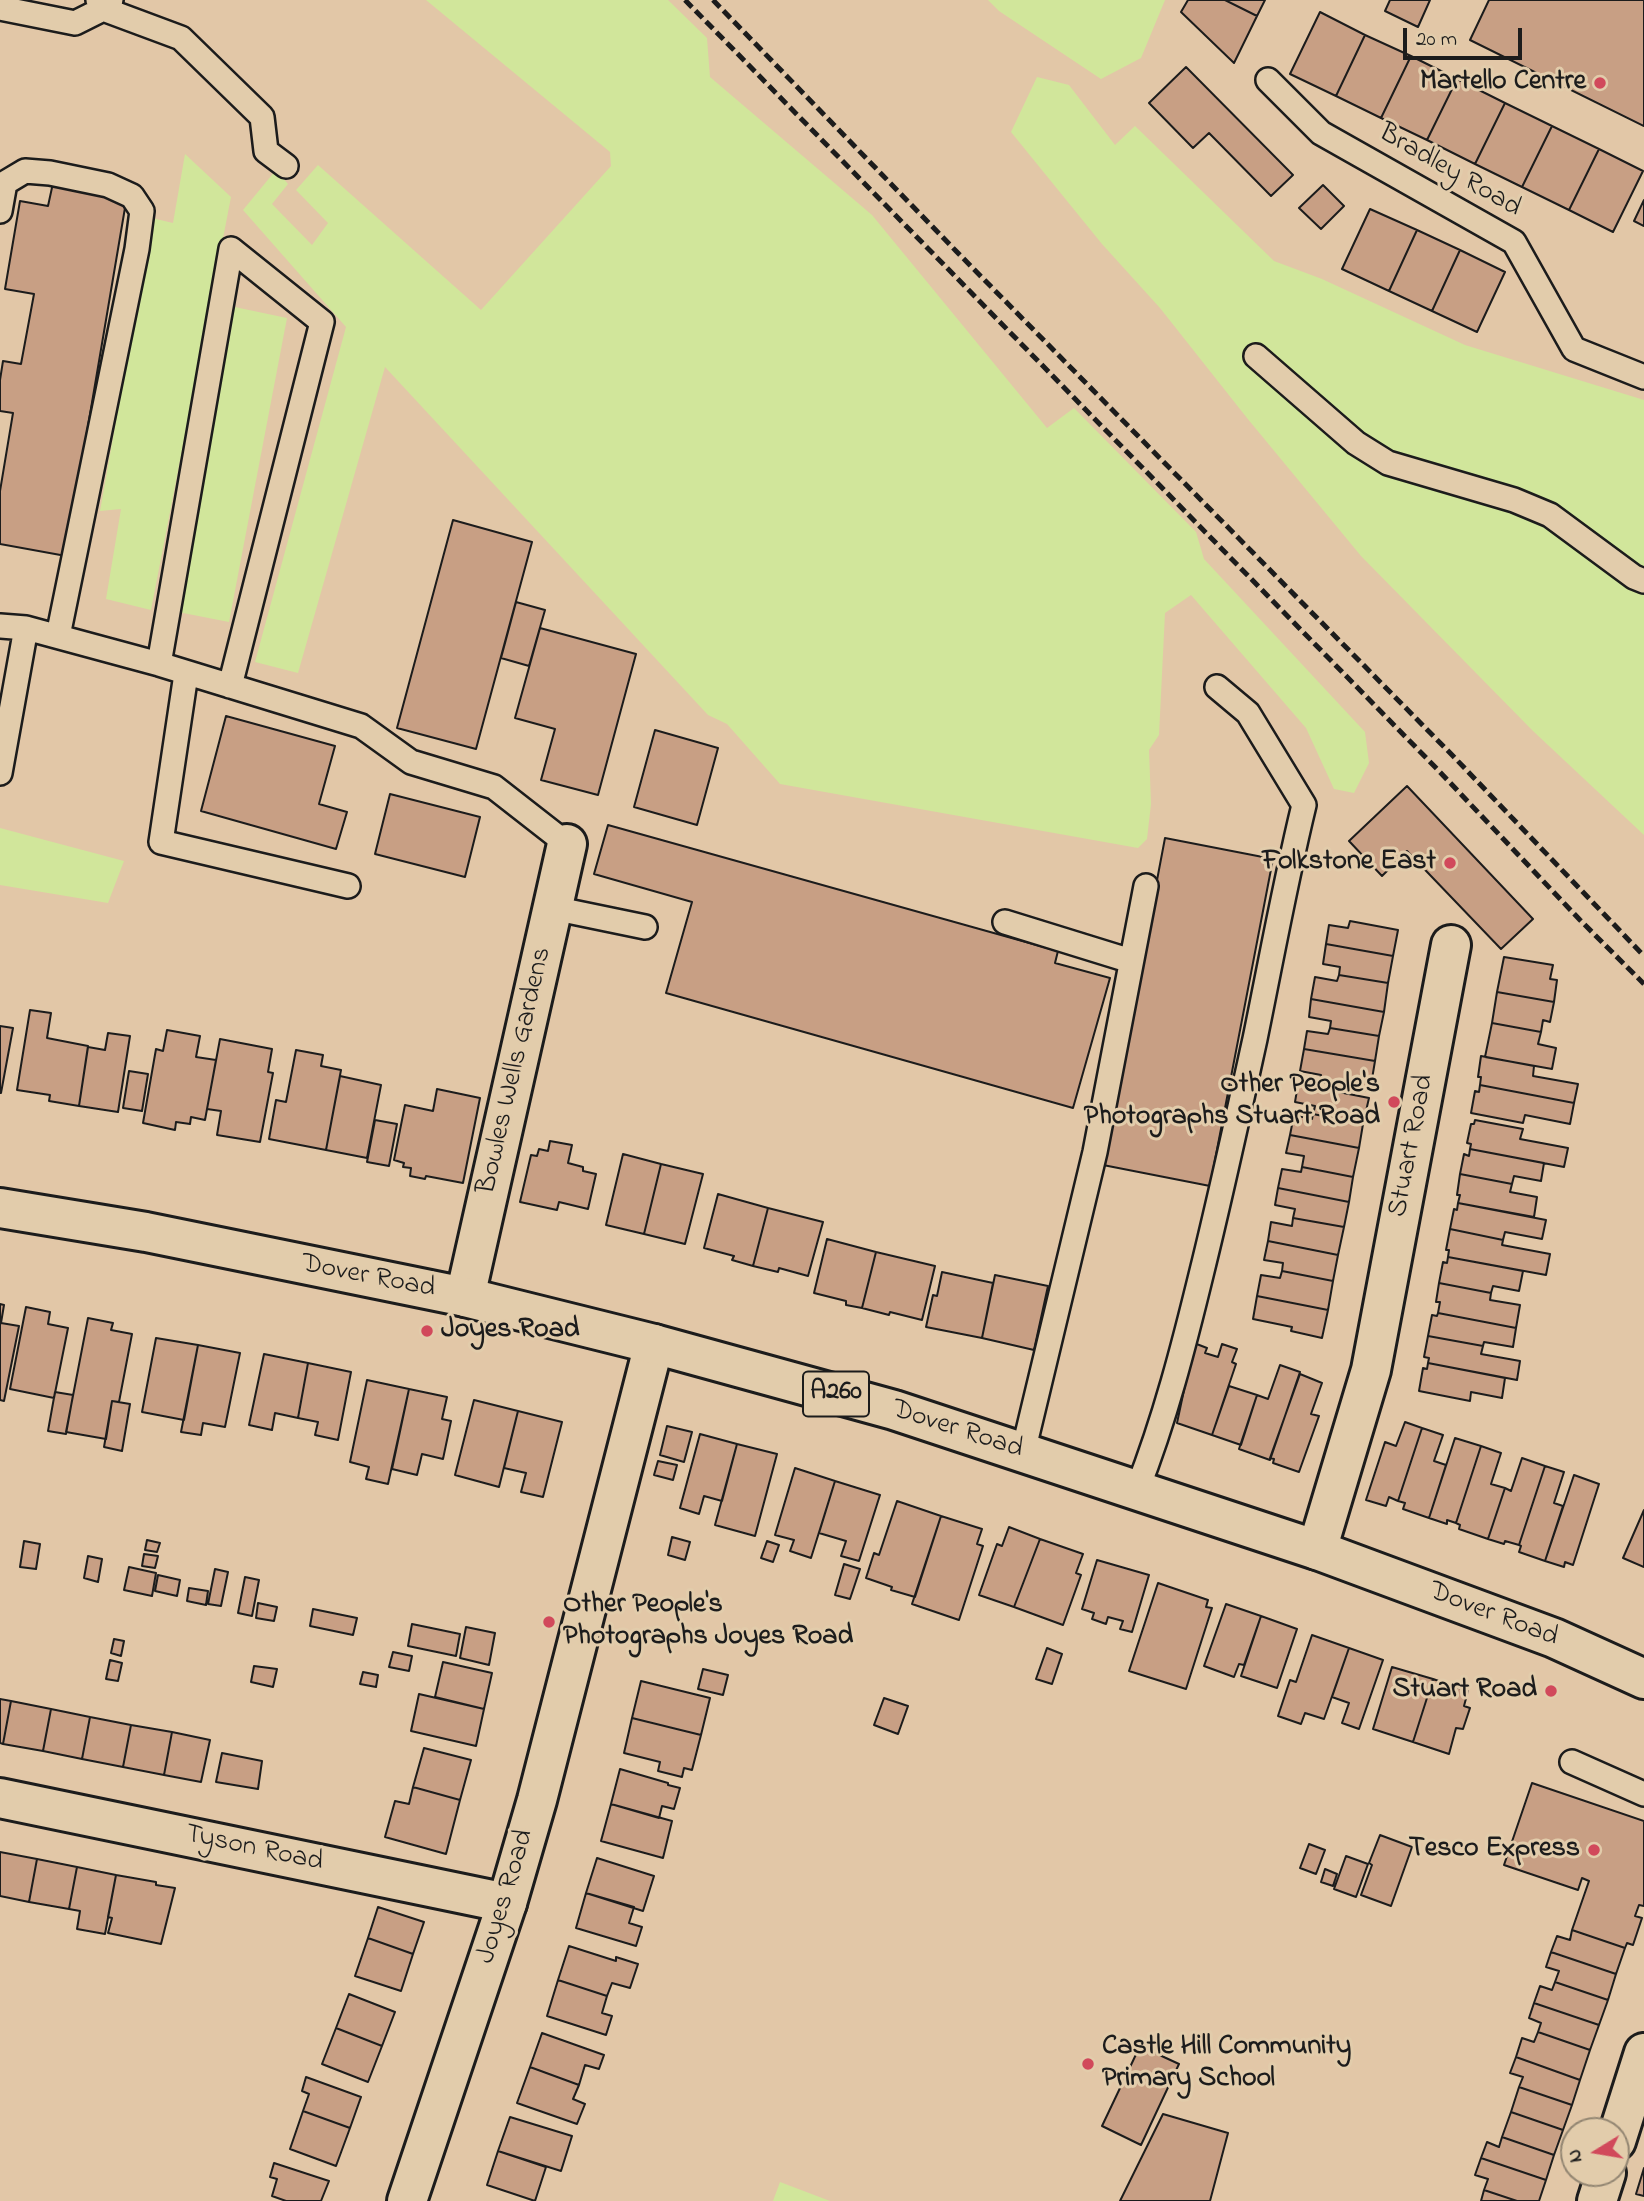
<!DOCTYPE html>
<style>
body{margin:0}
#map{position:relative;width:1644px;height:2201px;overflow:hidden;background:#e2c7a7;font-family:"Indie Flower",sans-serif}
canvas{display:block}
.north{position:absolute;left:1560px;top:2117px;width:70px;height:70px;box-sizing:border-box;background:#e2ccab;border:2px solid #938672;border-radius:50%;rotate:259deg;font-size:19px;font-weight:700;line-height:28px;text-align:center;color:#1c1c1c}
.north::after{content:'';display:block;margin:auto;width:24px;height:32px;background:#d1495b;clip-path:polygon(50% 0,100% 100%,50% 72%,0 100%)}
.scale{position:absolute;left:1403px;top:28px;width:119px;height:32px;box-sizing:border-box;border:4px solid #1c1c1c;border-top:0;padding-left:9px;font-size:21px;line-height:24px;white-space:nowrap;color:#1c1c1c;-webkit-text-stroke:5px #e2ccab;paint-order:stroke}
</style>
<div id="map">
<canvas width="1644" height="2201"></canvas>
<div class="north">N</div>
<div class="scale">20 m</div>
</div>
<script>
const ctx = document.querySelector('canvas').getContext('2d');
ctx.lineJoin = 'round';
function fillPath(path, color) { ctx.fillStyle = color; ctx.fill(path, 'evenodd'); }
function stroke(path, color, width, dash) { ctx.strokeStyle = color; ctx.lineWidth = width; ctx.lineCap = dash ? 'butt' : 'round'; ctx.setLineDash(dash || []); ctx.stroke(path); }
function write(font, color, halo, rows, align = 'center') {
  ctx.font = font + ' "Indie Flower",sans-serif'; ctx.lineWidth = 6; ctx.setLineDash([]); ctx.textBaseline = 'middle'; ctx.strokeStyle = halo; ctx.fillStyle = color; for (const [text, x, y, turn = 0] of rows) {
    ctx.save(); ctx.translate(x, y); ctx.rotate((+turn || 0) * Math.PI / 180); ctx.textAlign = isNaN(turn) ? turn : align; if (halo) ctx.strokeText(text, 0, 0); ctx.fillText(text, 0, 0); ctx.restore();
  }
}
fillPath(new Path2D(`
 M426,0H668L707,38L710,77L872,215L1047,428L1074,408L1196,532L1204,559L1365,732L1369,763L1354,793L1334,789L1306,728L1191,595L1165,613L1159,735L1149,750L1151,804L1147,839L1138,848L780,784L727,724L708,715L385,367L298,673L255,662L346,327L243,210L276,170L288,184L272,204L312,245L328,223L296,190L318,165L481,310L611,166L610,152Z
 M988,0H1165L1141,58L1101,79L999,11Z
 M1037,77L1069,85L1115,145L1135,126L1274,261L1322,279L1465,345L1644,400V835L1533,731L1361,556L1247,418L1160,308L1102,244L1011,132Z
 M185,154L231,197L151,610L106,599L121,509L100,511L152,218L173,223Z
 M230,306L287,318L229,622L178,612Z
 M0,828L124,861L108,903L0,885Z
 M780,2182L830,2201H773Z`), '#d1e69b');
const building = new Path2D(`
 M1188,0H1225L1257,16L1234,63L1181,12Z
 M1225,0H1265L1257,16Z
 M1390,0H1430L1418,27L1385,11Z
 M1489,0H1644V126L1470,40Z
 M1320,12L1365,35L1336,96L1290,74Z
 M1365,35L1411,56L1381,118L1336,96Z
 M1411,56L1457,79L1427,140L1381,118Z
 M1186,67L1293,175L1271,196L1209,133L1193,148L1149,103Z
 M1457,79L1505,103L1475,164L1427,140Z
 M1505,103L1552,126L1522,187L1475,164Z
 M1552,126L1599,149L1569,210L1522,187Z
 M1599,149L1643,171L1613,232L1569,210Z
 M53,183L127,196L66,556L0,544V491L13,413L0,411V380L3,361L21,364L34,294L5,289L20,201L48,206Z
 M1323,185L1344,206L1321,229L1299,208Z
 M1644,200V226L1634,221Z
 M1370,209L1417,230L1389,291L1342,269Z
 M1417,230L1460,250L1432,311L1389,291Z
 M1460,250L1505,272L1477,332L1432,311Z
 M453,520L532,542L476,749L397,728Z
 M516,602L545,610L529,666L501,658Z
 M540,628L636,654L598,795L541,780L555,729L515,718Z
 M226,716L335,746L319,804L347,812L336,849L201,811Z
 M655,730L718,748L697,825L634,807Z
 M1407,786L1533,919L1501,949L1407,851L1382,876L1349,841Z
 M390,794L480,817L465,877L375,854Z
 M608,825L1058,951L1055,963L1110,978L1073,1108L666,993L692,902L594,874Z
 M1165,838L1273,859L1210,1186L1103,1165Z
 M1350,921L1398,930L1393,956L1326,944L1329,925L1348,928Z
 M1326,944L1393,956L1388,983L1339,975L1340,967L1323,964Z
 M1504,957L1553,965L1550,979L1557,980L1554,1002L1497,992Z
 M1339,975L1388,983L1384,1012L1311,999L1315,977L1337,981Z
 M1497,992L1554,1002L1550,1022L1543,1020L1541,1032L1492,1023Z
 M1311,999L1384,1012L1379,1036L1330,1028L1331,1021L1309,1017Z
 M30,1010L51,1013L47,1038L88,1046L79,1106L49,1101L50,1095L17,1090Z
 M1492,1023L1541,1032L1538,1044L1556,1048L1552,1069L1485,1057Z
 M0,1026L13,1028L1,1093H0Z
 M1330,1028L1379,1036L1375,1061L1304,1049L1307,1031L1328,1034Z
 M167,1030L200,1036L196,1057L216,1060L205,1120L191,1117L190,1124L176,1122L175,1130L143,1123L156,1049L163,1051Z
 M108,1033L130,1036L118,1112L79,1106L88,1047L105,1050Z
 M220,1039L272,1049L268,1072L273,1073L260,1142L217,1135L221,1111L207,1109Z
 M1304,1049L1375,1061L1370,1091L1320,1082L1321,1075L1300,1071Z
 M296,1050L323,1055L321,1066L341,1070L326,1150L269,1139L276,1100L286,1102Z
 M1481,1056L1534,1066L1533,1076L1578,1084L1574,1103L1480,1085L1481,1077H1478Z
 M129,1071L148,1074L142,1111L123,1108Z
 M340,1076L381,1085L367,1158L326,1150Z
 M1298,1084L1369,1098L1363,1124L1313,1114L1315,1106L1295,1102Z
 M1480,1085L1574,1103L1570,1124L1525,1115L1523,1123L1471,1113L1475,1091L1479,1092Z
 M437,1089L480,1098L463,1183L426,1176L425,1179L410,1176L411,1168L403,1167L404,1163L394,1160L405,1105L433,1111Z
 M1313,1114L1363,1124L1359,1148L1290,1135L1294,1115L1312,1119Z
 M375,1120L397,1124L389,1166L367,1162Z
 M1475,1120L1523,1129L1520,1139L1568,1148L1564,1167L1470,1149L1471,1144L1467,1143L1471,1124H1474Z
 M1290,1135L1359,1148L1353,1177L1302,1167L1304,1156L1286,1153Z
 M550,1141L572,1145L568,1163L583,1167V1171L596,1174L588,1209L559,1202L557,1210L520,1202L531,1155L537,1156L539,1149L548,1151Z
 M1470,1149L1544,1163L1541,1181L1514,1176L1512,1184L1460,1174L1464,1154L1469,1156Z
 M623,1154L661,1164L644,1234L606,1225Z
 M661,1164L703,1174L685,1244L644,1234Z
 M1302,1167L1353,1177L1349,1202L1278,1188L1282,1169L1301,1172Z
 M1460,1174L1512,1184L1510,1192L1537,1197L1534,1217L1458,1203L1460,1195H1457Z
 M1278,1188L1349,1202L1344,1227L1293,1218L1295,1209L1275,1205Z
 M718,1194L768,1208L753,1266L732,1260L734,1256L704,1248Z
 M1458,1203L1546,1220L1542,1239L1505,1232L1503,1240L1450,1229L1454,1209L1457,1210Z
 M768,1208L823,1222L808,1276L779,1268L778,1272L753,1266Z
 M1293,1218L1344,1227L1338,1255L1268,1241L1271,1222L1292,1226Z
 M1450,1229L1503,1240L1502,1245L1550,1254L1546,1275L1448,1257L1449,1250H1446Z
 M827,1239L876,1252L862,1308L846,1305V1301L814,1293Z
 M1268,1241L1338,1255L1333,1281L1282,1271L1283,1263L1264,1260Z
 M876,1252L935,1266L922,1320L890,1312L889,1315L862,1308Z
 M1448,1257L1523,1271L1519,1291L1493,1286L1491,1293L1439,1283L1443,1262L1447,1263Z
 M1282,1271L1333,1281L1328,1310L1257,1296L1261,1275L1280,1278Z
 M942,1272L993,1283L982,1338L926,1327L933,1295L937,1296Z
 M995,1275L1048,1286L1034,1350L982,1338Z
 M1439,1283L1491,1293L1490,1300L1520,1305L1516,1328L1438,1313L1440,1302H1436Z
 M1257,1296L1328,1310L1322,1338L1291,1331L1292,1327L1253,1319Z
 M0,1304L4,1305L1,1323L19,1326L4,1401L0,1400Z
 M26,1307L50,1312L48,1324L68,1328L54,1398L10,1389Z
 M1438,1313L1516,1328L1513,1347L1484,1342L1483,1346L1428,1336L1432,1315L1437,1316Z
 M88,1318L113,1323L111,1330L132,1334L119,1402L112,1401L106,1439L66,1432Z
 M1428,1336L1483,1346L1481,1354L1520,1361L1517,1380L1428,1363L1429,1358L1424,1357Z
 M156,1338L198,1345L184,1420L142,1412Z
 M1194,1343L1207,1348L1205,1353L1218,1357L1222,1344L1237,1349L1232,1362L1236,1364L1212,1435L1177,1423Z
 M198,1345L240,1353L225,1427L203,1423L201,1435L181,1432Z
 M264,1354L308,1363L298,1418L275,1413L272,1430L249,1425Z
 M308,1363L351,1372L338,1440L315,1435L318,1422L298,1418Z
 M1428,1363L1505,1378L1502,1398L1471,1392L1470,1401L1419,1391L1423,1368L1427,1369Z
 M1280,1365L1300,1372L1270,1460L1239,1449L1257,1395L1268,1399Z
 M1300,1374L1322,1383L1311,1414L1319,1416L1299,1472L1273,1463L1274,1459L1270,1458Z
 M367,1380L409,1389L388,1484L366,1479L369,1467L350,1462Z
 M1229,1386L1257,1395L1241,1445L1212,1435Z
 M409,1389L447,1397L442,1419L451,1421L443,1459L422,1454L417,1475L392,1469Z
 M55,1392L73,1395L66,1434L48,1431Z
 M474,1400L518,1411L499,1487L455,1475Z
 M112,1401L130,1404L122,1451L104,1447Z
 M518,1411L562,1422L543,1497L521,1492L526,1473L504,1468Z
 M1405,1422L1422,1428L1398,1501L1389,1497L1386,1506L1366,1500L1385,1442L1396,1446Z
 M667,1426L692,1432L684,1462L660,1455Z
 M1422,1428L1443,1435L1434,1461L1446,1465L1429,1518L1403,1509L1405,1503L1398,1501Z
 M700,1434L737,1444L722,1501L704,1496L699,1514L680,1508Z
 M1455,1438L1481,1446L1456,1523L1447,1520V1524L1429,1518Z
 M737,1444L777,1454L755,1536L715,1525Z
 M1481,1446L1501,1453L1491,1484L1505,1488L1488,1539L1459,1529L1460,1525L1456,1523Z
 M1522,1458L1545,1466L1519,1545L1505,1541L1504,1544L1488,1539L1505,1488L1511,1491Z
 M658,1461L677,1465L673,1480L654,1475Z
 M1545,1466L1564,1472L1554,1503L1563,1506L1545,1561L1519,1552L1521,1546L1519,1545Z
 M795,1468L835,1481L811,1558L790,1551L794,1540L775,1535Z
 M1574,1475L1599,1484L1573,1565L1565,1562L1564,1567L1545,1561Z
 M835,1481L880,1495L859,1561L841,1556L846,1541L819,1533Z
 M897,1501L941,1516L915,1597L891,1590L892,1587L866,1578L874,1553L879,1555Z
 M1644,1510V1567L1623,1558Z
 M941,1516L982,1529L977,1544L983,1546L959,1620L912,1604Z
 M1009,1527L1040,1539L1014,1607L979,1595L997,1544L1002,1546Z
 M672,1537L690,1542L685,1560L668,1555Z
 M1040,1539L1083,1554L1076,1573L1081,1575L1063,1625L1014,1607Z
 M147,1540L160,1543L157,1552L145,1550Z
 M24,1541L40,1544L36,1569L20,1567Z
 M767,1541L779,1545L773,1562L761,1558Z
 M144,1554L158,1556L155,1568L142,1566Z
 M88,1556L102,1559L98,1582L84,1578Z
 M1097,1560L1149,1575L1132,1632L1120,1629L1123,1621L1108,1617L1106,1624L1092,1619L1094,1613L1082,1609Z
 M844,1564L860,1569L850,1599L835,1595Z
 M129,1567L156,1573L152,1596L124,1590Z
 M215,1569L228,1572L221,1606L208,1604Z
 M158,1575L180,1580L177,1596L155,1591Z
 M245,1577L259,1580L252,1616L238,1613Z
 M1158,1583L1208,1600L1206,1607L1212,1608L1186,1689L1129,1671Z
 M189,1588L208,1591L206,1605L187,1601Z
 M258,1603L277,1607L274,1621L256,1618Z
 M1226,1604L1261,1616L1244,1665L1239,1664L1234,1677L1204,1666Z
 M313,1609L357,1618L353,1635L310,1626Z
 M1261,1616L1297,1629L1277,1688L1241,1676Z
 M412,1624L460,1634L456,1656L408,1646Z
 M466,1627L495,1633L489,1665L460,1658Z
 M1312,1635L1349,1648L1324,1719L1305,1713L1301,1724L1278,1716L1290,1680L1296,1682Z
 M114,1639L124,1641L121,1656L111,1653Z
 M1047,1648L1062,1654L1052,1684L1036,1679Z
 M1349,1648L1383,1660L1359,1729L1342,1723L1349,1703L1332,1697Z
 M393,1652L412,1656L409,1671L389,1667Z
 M110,1660L122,1663L118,1681L106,1679Z
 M443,1662L492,1673L484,1709L435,1697Z
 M254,1666L277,1669L273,1687L251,1682Z
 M1392,1667L1433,1679L1413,1742L1373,1729Z
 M703,1669L728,1675L723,1695L698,1689Z
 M363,1672L378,1675L376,1687L360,1684Z
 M1433,1679L1468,1691L1464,1706L1470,1708L1463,1729L1456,1728L1449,1754L1413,1742Z
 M641,1681L710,1698L701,1735L632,1718Z
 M419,1694L484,1709L476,1746L411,1731Z
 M884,1698L908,1706L898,1734L874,1725Z
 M0,1699L11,1701L3,1744L0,1743Z
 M11,1701L51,1709L43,1751L3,1744Z
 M51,1709L90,1717L82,1759L43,1751Z
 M90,1717L131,1725L123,1767L82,1759Z
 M632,1718L701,1735L692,1770L684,1768L682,1777L658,1771L660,1762L624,1753Z
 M131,1725L172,1732L164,1775L123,1767Z
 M172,1732L210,1740L201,1782L164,1775Z
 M424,1748L471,1760L460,1800L413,1787Z
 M222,1753L262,1761L258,1789L216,1782Z
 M620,1769L668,1783V1785L680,1788L674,1809L662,1806L659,1818L611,1804Z
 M1532,1783L1644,1821V1906L1639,1905L1635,1916L1642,1918L1633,1945L1627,1943L1625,1948L1572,1930L1589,1881L1582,1878L1578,1890L1504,1865Z
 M413,1787L460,1800L446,1854L385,1837L395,1801L409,1804Z
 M611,1804L672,1821L663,1858L601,1841Z
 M1380,1835L1412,1847L1391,1906L1361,1895L1372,1865L1369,1863Z
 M1309,1844L1325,1850L1316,1874L1300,1868Z
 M0,1852L37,1859L29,1902L0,1896Z
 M1346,1856L1368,1864L1356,1897L1334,1889Z
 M597,1858L654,1876L643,1911L586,1893Z
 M37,1859L77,1867L69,1909L29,1902Z
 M77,1867L116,1875L105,1934L77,1929L80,1911L69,1909Z
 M1325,1869L1337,1874L1333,1886L1321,1882Z
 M116,1875L156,1882V1885L175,1888L161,1944L108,1933L112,1918L108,1917Z
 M586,1893L634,1907L629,1923L642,1927L636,1946L576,1928Z
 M378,1907L424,1922L413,1954L368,1938Z
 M1572,1930L1625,1948L1616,1974L1551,1952L1557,1936L1570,1940Z
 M368,1938L413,1954L401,1991L355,1976Z
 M569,1946L616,1961V1957L638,1964L630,1988L612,1983L607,1996L558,1980Z
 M1551,1952L1616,1974L1608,2000L1555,1982L1559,1971L1546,1967Z
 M558,1980L607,1996L602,2013L612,2016L606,2035L547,2016Z
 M1555,1982L1608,2000L1599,2025L1534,2003L1540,1986L1552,1990Z
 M349,1994L395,2012L382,2046L336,2028Z
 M1534,2003L1599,2025L1590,2050L1538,2032L1541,2023L1529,2018Z
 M336,2028L382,2046L368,2082L322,2064Z
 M1538,2032L1590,2050L1580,2080L1516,2057L1522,2038L1534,2042Z
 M542,2033L604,2055L599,2069L585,2065L579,2085L530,2067Z
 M1140,2046L1179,2064L1141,2145L1102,2126Z
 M1516,2057L1580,2080L1572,2105L1519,2087L1523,2077L1510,2073Z
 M530,2067L579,2085L573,2099L585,2104L577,2124L517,2103Z
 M306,2077L361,2097L350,2128L303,2111L309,2094L302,2091Z
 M1519,2087L1572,2105L1563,2130L1511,2112Z
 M303,2111L350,2128L336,2166L290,2149Z
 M1511,2112L1563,2130L1554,2155L1502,2137Z
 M1163,2114L1228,2133L1210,2201H1120Z
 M510,2117L572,2136L561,2171L498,2151Z
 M1502,2137L1554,2155L1546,2180L1481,2158L1487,2142L1499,2147Z
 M498,2151L546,2167L535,2201L487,2185Z
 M1481,2158L1546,2180L1539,2201H1517L1484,2190L1488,2179L1475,2175Z
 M274,2163L329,2181L321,2201H286L272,2196L277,2179L270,2177Z
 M1644,2168V2196L1636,2194Z
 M1484,2190L1517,2201H1481Z`);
fillPath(building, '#c89f84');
stroke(building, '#1c1c1c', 2);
const lane = new Path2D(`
 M98,0L103,9L181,38L262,117L266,151L286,166
 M0,8L75,23L103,9L111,0
 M1268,80L1321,133L1514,242L1574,349L1644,377
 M0,211L5,183L25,171L50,173L108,185L132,196L142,211L137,249L58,636
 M1256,356L1356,443L1388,463L1514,500L1550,515L1634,577L1644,581
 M0,626L26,628L159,664L361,726L411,762L494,787L567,844
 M159,664L231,249L322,322L230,686
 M186,674L161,842L348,886
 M0,773L26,628
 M553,908L645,927
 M1005,922L1131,961
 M1023,1452L1095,1152L1146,886
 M1137,1490C1165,1419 1184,1345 1202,1271C1221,1194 1238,1116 1255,1039C1271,961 1285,883 1304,805L1248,713L1217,687
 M1572,1762L1644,1794`);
const street = new Path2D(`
 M465,1297L567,844
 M1317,1550L1371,1370L1451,945
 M0,1798L507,1903
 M1616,2141L1644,2053
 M1597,2201L1606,2173`);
const secondary = new Path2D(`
 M407,2201L507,1903L537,1800L654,1344`);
const primary = new Path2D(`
 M0,1208L146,1232L465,1297L654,1344L894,1410L1317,1550L1554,1638L1644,1679`);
stroke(lane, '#1c1c1c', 28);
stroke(street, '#1c1c1c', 44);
stroke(secondary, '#1c1c1c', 44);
stroke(primary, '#1c1c1c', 44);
stroke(lane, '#e2ccab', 23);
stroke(street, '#e2ccab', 38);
stroke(secondary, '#e2ccab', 38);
stroke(primary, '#e2ccab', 38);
stroke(new Path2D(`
 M685,0L1439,771L1580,920L1644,984
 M713,0L956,251L1454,757L1644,956`), '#1c1c1c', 5, [10, 5]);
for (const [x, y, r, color] of [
 [1600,83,7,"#d1495b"],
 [1450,863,7,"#d1495b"],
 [1394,1102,7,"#d1495b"],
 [427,1331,7,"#d1495b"],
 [549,1622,7,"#d1495b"],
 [1551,1691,7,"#d1495b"],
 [1594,1850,7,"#d1495b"],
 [1088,2064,7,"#d1495b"]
]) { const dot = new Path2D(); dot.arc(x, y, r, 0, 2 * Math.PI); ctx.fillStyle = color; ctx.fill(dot); stroke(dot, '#e2ccab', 2.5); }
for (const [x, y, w] of [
 [836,1394,66]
]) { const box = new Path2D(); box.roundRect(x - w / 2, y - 22.5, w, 45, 5); ctx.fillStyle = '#e2ccab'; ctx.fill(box); stroke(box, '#1c1c1c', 2); }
write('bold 26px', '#1c1c1c', null, [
 ["A260",836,1394]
]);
write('bold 28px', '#1c1c1c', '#e2ccab', [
 ["Martello Centre",1586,83],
 ["Folkstone East",1436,863],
 ["Other People's",1380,1086],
 ["Photographs Stuart Road",1380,1118],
 ["Joyes Road",441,1331,"left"],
 ["Other People's",563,1606,"left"],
 ["Photographs Joyes Road",563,1638,"left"],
 ["Stuart Road",1537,1691],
 ["Tesco Express",1580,1850],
 ["Castle Hill Community",1102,2048,"left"],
 ["Primary School",1102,2080,"left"]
], 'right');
write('28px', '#1c1c1c', '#e2ccab', [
 ["Bradley Road",1449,172,30],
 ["Bowles Wells Gardens",516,1071,-77],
 ["Stuart Road",1413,1146,-79],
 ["Dover Road",368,1278,11],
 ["Dover Road",957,1431,18],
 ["Dover Road",1493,1616,21],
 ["Tyson Road",254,1850,12],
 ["Joyes Road",507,1897,-73]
]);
</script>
